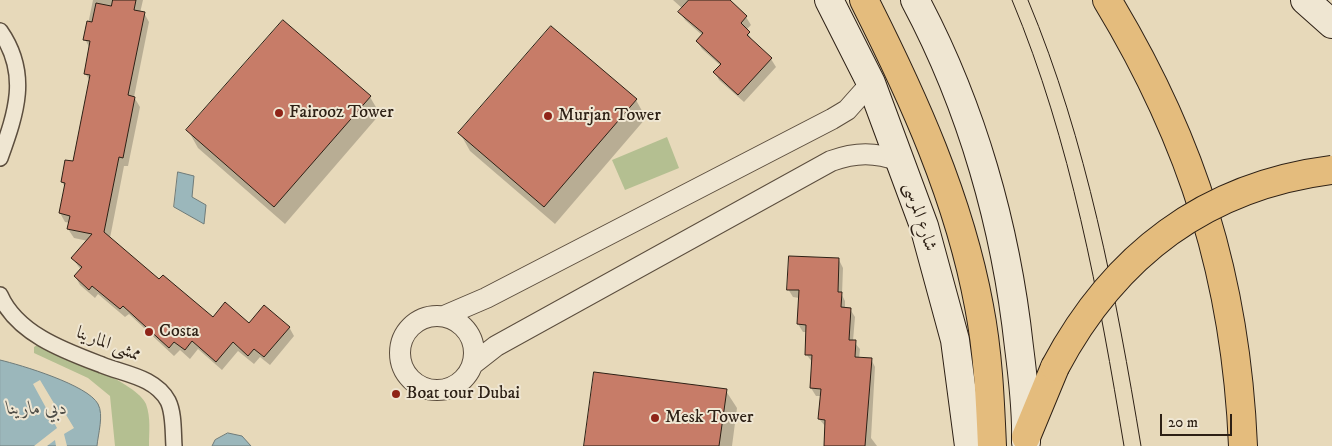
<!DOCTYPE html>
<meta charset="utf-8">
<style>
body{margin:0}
#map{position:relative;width:1332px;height:446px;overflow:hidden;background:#e7d9ba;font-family:"IM FELL DW Pica",serif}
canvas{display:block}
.scale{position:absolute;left:1160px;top:414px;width:72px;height:22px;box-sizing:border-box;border:2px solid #2d2015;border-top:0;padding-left:6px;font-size:15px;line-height:18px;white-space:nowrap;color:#2d2015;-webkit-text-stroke:4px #efe6d2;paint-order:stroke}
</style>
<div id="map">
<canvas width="1332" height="446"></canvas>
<div class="scale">20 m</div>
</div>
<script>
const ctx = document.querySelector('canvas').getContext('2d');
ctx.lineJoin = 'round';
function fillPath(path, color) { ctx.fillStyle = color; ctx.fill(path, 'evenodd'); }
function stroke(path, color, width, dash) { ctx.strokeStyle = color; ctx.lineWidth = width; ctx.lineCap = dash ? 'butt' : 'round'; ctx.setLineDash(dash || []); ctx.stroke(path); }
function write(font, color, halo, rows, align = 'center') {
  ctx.font = font + ' "IM FELL DW Pica",Amiri,serif'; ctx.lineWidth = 4; ctx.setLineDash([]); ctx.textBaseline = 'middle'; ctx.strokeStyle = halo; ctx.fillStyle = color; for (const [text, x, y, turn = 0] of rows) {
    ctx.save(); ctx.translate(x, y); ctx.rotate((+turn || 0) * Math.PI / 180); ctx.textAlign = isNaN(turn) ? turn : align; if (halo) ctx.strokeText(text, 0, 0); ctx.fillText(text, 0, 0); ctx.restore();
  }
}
fillPath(new Path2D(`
 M667,137L679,168L625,190L612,160Z
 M39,344C61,354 138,383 146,404C151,418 149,432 149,446H115L110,396L88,378L34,353V347Z`), '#b4bf91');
const water = new Path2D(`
 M178,172L194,176L192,197L206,205L204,224L174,207Z
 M0,360C21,365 88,385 98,404C104,415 98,434 97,446H0Z
 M228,433L242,436L251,446H212L215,440Z`);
fillPath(water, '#9bb7bb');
stroke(water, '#6f7b79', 1);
fillPath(new Path2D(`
 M40,380L58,410L62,408L74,428L64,434L67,446H56L55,440L47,446H34L57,428L33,384Z`), '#e7d9ba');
fillPath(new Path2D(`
 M93,0H143L140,13H144L149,22L134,97L140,107L128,166H124L110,238L160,281L213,319L289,327L294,336L270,365L260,357L254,364L238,351L222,370L198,349L190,359L180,350L174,356L129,314L125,317L98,294L95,298L80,285L75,276L81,270L73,259L88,241L74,238L68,229L70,223L65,222L60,213L65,187L62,182L74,163L90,81L85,73L90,49L85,39Z
 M673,0H731L729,1L746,17L751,25L746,30L753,42L771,59L776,67L744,102L719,80L715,72L721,66L702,49L697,41L702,35L685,20L680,12L683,9Z
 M551,27L636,100L646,118L555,224L470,151L460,133Z
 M370,97L380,114L285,224L198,148L188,130Z
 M839,260L843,268L842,295L845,301V308L850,309L855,317L853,341L860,349L859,359H871L875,367L871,438L877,446H825L826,427L819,419L822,396H816L811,388L813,363L806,354L807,332H803L798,324L799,298L793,297L788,289Z
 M726,391L737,408L732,446H585Z`), '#0003');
const building = new Path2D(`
 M113,0H136L134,10L145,12L128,95L135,97L123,158L119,157L104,232L159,279L163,275L213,317L225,302L249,323L264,305L290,327L264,357L254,349L248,356L233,342L216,362L192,341L185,350L174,342L169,348L123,306L120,309L92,286L89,290L74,276L82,267L71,258L92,234L67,229L70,216L59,213L65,183L61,182L65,160L73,161L90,75L84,74L90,41L83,40L87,21L92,22L96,3L111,6Z
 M689,0H730L747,16L741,23L750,32L747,35L772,58L738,95L713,72L721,64L696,41L703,33L678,12Z
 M283,20L371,96L274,207L186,130Z
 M551,26L637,99L544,207L458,133Z
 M789,256L839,258L838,292H842L841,307L851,308L849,340H856L855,357L872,358L865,446H824L825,420L818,419L821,389L810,388L812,355H805L806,325L797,324L799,290H787Z
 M594,372L727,389L719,446H584Z`);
fillPath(building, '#c77c68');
stroke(building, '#2d2015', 1);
const pedestrian = new Path2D(`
 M0,31C30,74 16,113 0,158
 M0,295C17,334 65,351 102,365C124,374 155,377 168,401C174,413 173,432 174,446`);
const minor = new Path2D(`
 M400 353a37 37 0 1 1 74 0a37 37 0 1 1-74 0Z
 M444,316L486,298L832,119L847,110L871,83
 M473,364L496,346L831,161C856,152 875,152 900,161`);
const secondary = new Path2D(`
 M829,0L871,83L924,226L955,340L969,446
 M915,0C972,107 1006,227 1019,347C1023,378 1027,411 1026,442
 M1305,0L1332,24`);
const motorway = new Path2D(`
 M864,0C913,97 959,198 979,306C988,352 990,399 992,446
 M1107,0C1193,142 1236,279 1243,446
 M1026,437L1055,367`);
stroke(pedestrian, '#5c4e3e', 18);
stroke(minor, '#5c4e3e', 22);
stroke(secondary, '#2d2015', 30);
stroke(motorway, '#2d2015', 30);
stroke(pedestrian, '#efe6d2', 15);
stroke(minor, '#efe6d2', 20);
stroke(secondary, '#efe6d2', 28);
stroke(motorway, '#e4bc7d', 28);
stroke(new Path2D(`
 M1012,0C1071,141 1099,296 1124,446
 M1028,0C1087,141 1116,296 1141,446`), '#2d2015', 1);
const motorwayBridge = new Path2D(`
 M1055,367C1114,256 1205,186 1332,170`);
stroke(motorwayBridge, '#2d2015', 30, []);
stroke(motorwayBridge, '#e4bc7d', 28);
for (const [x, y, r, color] of [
 [279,113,5,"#8f2418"],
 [548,116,5,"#8f2418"],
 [149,332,5,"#8f2418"],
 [396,394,5,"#8f2418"],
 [655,418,5,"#8f2418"]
]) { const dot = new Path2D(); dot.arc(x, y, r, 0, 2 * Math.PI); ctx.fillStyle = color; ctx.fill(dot); stroke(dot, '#efe6d2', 2); }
write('18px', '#2d2015', '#efe6d2', [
 ["Fairooz Tower",289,113],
 ["Murjan Tower",558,116],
 ["Costa",159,332],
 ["Boat tour Dubai",406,394],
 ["Mesk Tower",665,418]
], 'left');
write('18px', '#2d2015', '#efe6d2', [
 ["شارع المرسى",919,217,72],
 ["ممشى المارينا",108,345,21]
]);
write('italic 19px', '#4e4d47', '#efe6d2', [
 ["دبي مارينا",37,410]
]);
</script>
